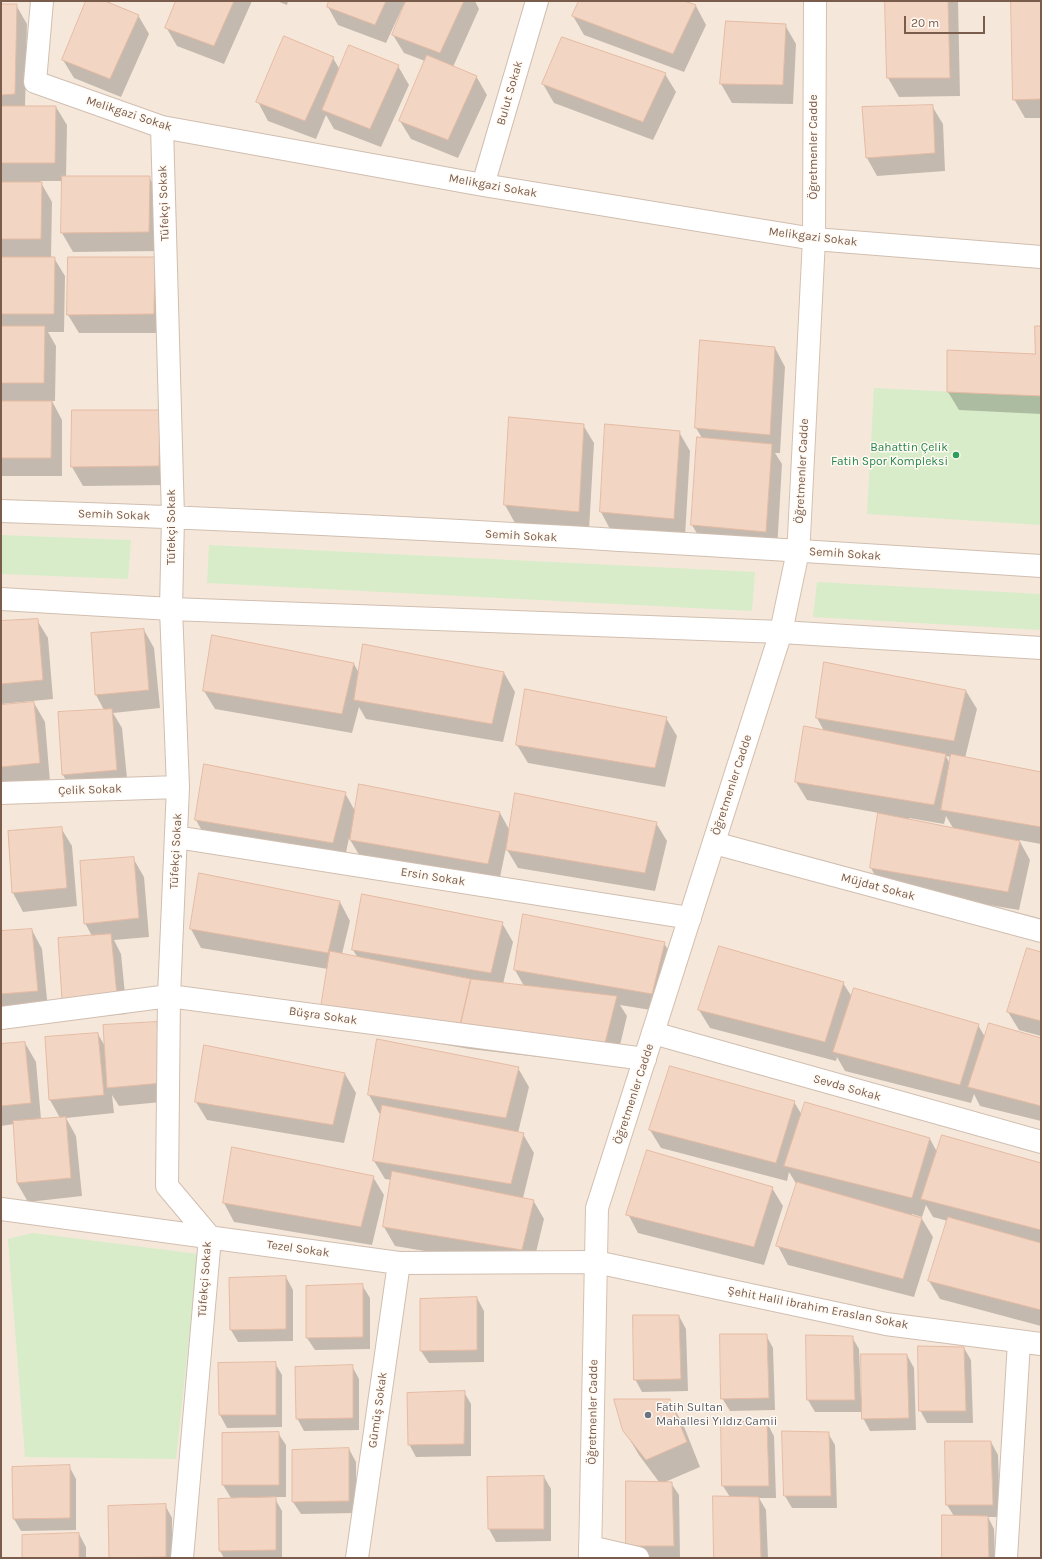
<!DOCTYPE html>
<meta charset="utf-8">
<style>
body{margin:0}
#map{position:relative;width:1042px;height:1559px;overflow:hidden;background:#fdf6ec;font-family:Karla,sans-serif}
canvas{display:block}
.frame{position:absolute;inset:0;border:2px solid #7a5c4d;pointer-events:none}
.scale{position:absolute;left:904px;top:16px;width:81px;height:18px;box-sizing:border-box;border:2px solid #7a5c4d;border-top:0;padding-left:5px;font-size:12px;line-height:14px;white-space:nowrap;color:#7a5c4d;-webkit-text-stroke:3px #fffaf3;paint-order:stroke}
</style>
<div id="map">
<canvas width="1042" height="1559"></canvas>
<div class="frame"></div>
<div class="scale">20 m</div>
</div>
<script>
const ctx = document.querySelector('canvas').getContext('2d');
ctx.lineJoin = 'round';
function fillPath(path, color) { ctx.fillStyle = color; ctx.fill(path, 'evenodd'); }
function stroke(path, color, width, dash) { ctx.strokeStyle = color; ctx.lineWidth = width; ctx.lineCap = dash ? 'butt' : 'round'; ctx.setLineDash(dash || []); ctx.stroke(path); }
function write(font, color, halo, rows, align = 'center') {
  ctx.font = font + ' Karla,sans-serif'; ctx.lineWidth = 3; ctx.setLineDash([]); ctx.textBaseline = 'middle'; ctx.strokeStyle = halo; ctx.fillStyle = color; for (const [text, x, y, turn = 0] of rows) {
    ctx.save(); ctx.translate(x, y); ctx.rotate((+turn || 0) * Math.PI / 180); ctx.textAlign = isNaN(turn) ? turn : align; if (halo) ctx.strokeText(text, 0, 0); ctx.fillText(text, 0, 0); ctx.restore();
  }
}
fillPath(new Path2D(`
 M1,1H1041V1558H1Z`), '#f5e8da');
fillPath(new Path2D(`
 M874,388L1041,396V525L867,514Z
 M1,535L131,540L128,579L1,574Z
 M209,545L755,572L752,611L207,583Z
 M817,582L1041,594V630L813,617Z
 M33,1233L198,1254L176,1459L25,1457L8,1239Z`), '#d8ecc9');
fillPath(new Path2D(`
 M87,1H103L138,15L149,34L121,97L74,78L63,60Z
 M177,1H252L224,64L177,46L166,27Z
 M277,1H288L287,5Z
 M330,1H475L479,9L453,67L476,76L487,95L458,158L411,139L400,121L425,61L404,53L393,35L405,5L404,4L386,43L338,25L328,7Z
 M580,1H681L696,6L706,25L684,72L584,35L573,16Z
 M886,1H958L960,96L899,97L888,78Z
 M1012,1H1041V118H1025L1014,99Z
 M1,5H16L27,24L25,107H56L67,125L66,177H149L160,196L159,251L73,252L62,233L63,181H40L52,202L51,258H54L65,276L64,332H48L56,346L55,401H52L62,420V476H1Z
 M727,22L785,25L796,44L793,104L732,103L721,84Z
 M333,58L340,70L398,66L409,85L381,147L334,129L326,115L316,139L268,121L258,102Z
 M665,74L676,92L653,140L554,103L543,84Z
 M932,106L943,124L945,171L877,176L867,158Z
 M155,258L165,333H79L68,315Z
 M1041,327V414L959,410L948,392L1036,355Z
 M775,348L785,367L780,453H775L782,464L777,550L703,544L692,525L702,438L696,428Z
 M73,411H159L169,485L83,486L72,467Z
 M583,425L594,443L589,530L515,523L505,505Z
 M606,425L679,432L690,451L685,537L611,531L601,512Z
 M37,620L48,638L53,699L1,704V622Z
 M144,630L154,648L160,708L113,713L122,728L128,788L74,794L63,775L60,713L104,710L96,695L92,633Z
 M363,645L504,673L515,692L503,742L366,719L359,707L352,733L215,709L204,691L354,664L359,673Z
 M966,691L977,709L965,758L1041,773V844L1019,840L1030,860L1019,910L881,887L871,868L879,813L807,800L796,782L824,731L817,718ZM946,756L951,757L950,764ZM946,816L953,828L909,820V818L944,824Z
 M34,703L45,722L50,782L1,787V706Z
 M666,718L677,736L665,787L528,763L517,745Z
 M345,793L355,811L500,813L510,831L656,823L667,841L655,891L518,868L506,848L499,882L361,858L349,838L344,862L206,838L196,820Z
 M61,828L72,846L77,906L23,912L13,893L9,831Z
 M133,858L144,877L149,937L114,940L121,954L127,1014L73,1019L92,936L85,923Z
 M340,902L350,921L342,954L358,958L353,950L502,923L513,942L503,984L524,986L515,970L664,943L675,962L663,1012L620,1005L627,1016L615,1066L470,1049L333,1026L328,969L201,948L191,929Z
 M32,930L42,949L48,1009L1,1013V932Z
 M1041,953V1036L1019,1030L1008,1012Z
 M843,983L852,997L978,1025L985,1037L1041,1039V1121L980,1106L974,1094L971,1103L845,1071L837,1057L836,1061L710,1028L699,1010Z
 M156,1023L167,1041L172,1101L119,1106L112,1095L114,1113L66,1118L76,1136L82,1196L28,1202L17,1183L14,1124L1,1126V1045L25,1043L36,1062L41,1119L60,1118L50,1100L98,1034L106,1048Z
 M204,1047L345,1074L356,1093L344,1143L207,1120L196,1102Z
 M518,1068L529,1087L518,1133L523,1134L534,1153L523,1198L533,1200L544,1219L532,1269L395,1246L384,1227L392,1180L385,1179L374,1161L382,1114L379,1113L369,1095Z
 M794,1102L802,1115L930,1139L937,1152L1041,1164V1326L940,1299L929,1281L948,1221L933,1217L926,1205L922,1217L912,1214V1216L922,1219L933,1237L914,1297L788,1265L778,1246L797,1185L789,1172L787,1181L661,1148L650,1130Z
 M233,1148L373,1177L384,1195L372,1245L234,1222L224,1203Z
 M772,1188L783,1206L764,1265L638,1233L628,1214Z
 M286,1277L293,1290V1341L238,1342L231,1330Z
 M362,1285L370,1298V1349L315,1350L307,1338Z
 M477,1298L484,1311V1362L429,1363L421,1351Z
 M679,1316L686,1329L688,1391L642,1392L635,1379Z
 M766,1335L773,1348L775,1410L730,1411L722,1398Z
 M852,1337L859,1349L861,1397H863L907,1355L914,1368L916,1430L870,1431L863,1418V1412H815L808,1400Z
 M964,1348L971,1360L973,1423H927L920,1410Z
 M275,1363L282,1375V1427L227,1428L220,1415L219,1364Z
 M352,1366L359,1379V1430L304,1431L297,1418Z
 M464,1392L471,1404V1456L416,1457L409,1444Z
 M669,1400L683,1424L700,1467L665,1482L671,1483L679,1495L680,1558H635L627,1545L659,1482L639,1455L624,1430Z
 M767,1423L774,1436L776,1498H759L766,1510L768,1558H715L730,1497L723,1486Z
 M278,1433L286,1445V1497H274L282,1511V1558H224L220,1551L252,1499V1497L231,1498L223,1485V1434Z
 M828,1433L835,1445L837,1508H792L785,1496Z
 M991,1442L998,1455L1000,1517H988L994,1529L995,1558H943L954,1516L947,1505Z
 M349,1449L356,1462V1513L301,1514L293,1502Z
 M69,1466L76,1479V1530L21,1531L14,1519Z
 M544,1477L551,1489V1541L496,1542L489,1529L488,1478Z
 M165,1505L172,1518V1558H110Z
 M79,1534L86,1547V1558H23Z`), '#0003');
const building = new Path2D(`
 M86,1H105L139,15L110,79L62,60Z
 M176,1H234L214,46L165,28Z
 M329,1H386L375,25L327,7Z
 M406,1H464L440,53L392,35Z
 M579,1H684L696,5L673,54L572,16Z
 M885,1H948L950,78H887Z
 M1011,1H1041V99L1013,100Z
 M1,4H17L15,94L1,95Z
 M726,21L786,24L783,85L720,84Z
 M284,36L334,57L305,121L256,102Z
 M562,37L666,73L643,122L542,84Z
 M349,45L399,65L370,129L322,110Z
 M427,55L477,76L448,140L399,121Z
 M933,105L935,153L866,158L862,107Z
 M1,106H56L55,163H1Z
 M62,176H150L149,232L61,233Z
 M1,182H42L41,239H1Z
 M1,257H55L54,314H1Z
 M68,257H155L154,314L67,315Z
 M1,326H45L44,383H1Z
 M1035,326H1041V396L947,392V350L1035,354Z
 M700,340L775,347L770,435L695,428Z
 M1,401H52L51,458H1Z
 M72,410H160L159,466L71,467Z
 M509,417L584,424L579,512L504,505Z
 M605,424L680,431L674,519L600,512Z
 M697,437L772,444L766,532L691,525Z
 M38,619L43,680L1,684V621Z
 M144,629L149,690L95,695L91,633Z
 M212,635L354,663L342,714L203,691Z
 M363,644L504,672L492,724L354,700Z
 M824,662L966,690L954,741L816,718Z
 M525,689L667,717L655,768L516,745Z
 M34,702L40,763L1,767V705Z
 M112,709L117,770L62,775L58,712Z
 M804,726L946,754L934,805L795,782Z
 M951,754L1041,772V827L941,810Z
 M204,764L346,792L333,843L195,820Z
 M359,784L500,812L488,864L350,840Z
 M515,793L657,822L645,873L506,850Z
 M878,813L1020,841L1008,892L870,868Z
 M62,827L67,888L12,893L8,831Z
 M134,857L139,918L84,924L80,861Z
 M199,873L340,901L328,953L190,929Z
 M362,894L503,922L491,973L352,950Z
 M523,914L665,942L652,994L514,970Z
 M32,929L38,991L1,994V931Z
 M111,934L117,995L62,1000L58,938Z
 M719,946L844,982L825,1042L698,1010Z
 M1027,948L1041,952V1021L1007,1012Z
 M330,951L471,979L459,1031L321,1007Z
 M471,979L617,996L604,1047L459,1031Z
 M854,988L979,1024L960,1085L833,1052Z
 M157,1022L162,1083L107,1088L103,1025Z
 M989,1023L1041,1038V1106L968,1087Z
 M98,1033L104,1095L49,1100L45,1037Z
 M377,1039L519,1067L506,1118L368,1095Z
 M25,1042L31,1103L1,1106V1044Z
 M204,1045L345,1073L333,1125L195,1102Z
 M670,1066L795,1101L776,1163L649,1130Z
 M805,1102L930,1138L912,1198L784,1166Z
 M382,1105L524,1133L511,1184L373,1161Z
 M66,1117L71,1178L17,1183L13,1121Z
 M942,1135L1041,1163V1230L921,1199Z
 M232,1147L374,1176L361,1227L223,1203Z
 M647,1150L773,1187L754,1247L626,1215Z
 M392,1171L534,1200L522,1250L383,1227Z
 M797,1182L922,1218L903,1279L776,1246Z
 M948,1217L1041,1243V1310L928,1281Z
 M286,1276V1329L230,1330L229,1278Z
 M363,1284V1337L306,1338V1286Z
 M477,1297V1350L420,1351V1299Z
 M633,1315H679L681,1379L634,1380Z
 M720,1334H767L769,1398L721,1399Z
 M806,1335L853,1336L855,1400H807Z
 M918,1346L964,1347L966,1411H919Z
 M861,1354H907L909,1418L862,1419Z
 M276,1362V1415H219L218,1363Z
 M353,1365V1418L296,1419L295,1367Z
 M465,1391L464,1444L408,1445L407,1393Z
 M614,1399H670L687,1442L646,1460L623,1431Z
 M721,1421L767,1422L769,1486H722Z
 M782,1431L829,1432L831,1496H784Z
 M279,1432V1485H222V1433Z
 M945,1441H991L993,1505H946Z
 M349,1448V1501L292,1502V1450Z
 M70,1465V1518L13,1519L12,1467Z
 M544,1476V1529H488L487,1477Z
 M626,1481L672,1482L674,1546H626Z
 M713,1496L759,1497L761,1558H714Z
 M276,1497V1550L219,1551L218,1499Z
 M166,1504V1557L109,1558L108,1506Z
 M942,1515L988,1516L989,1558H942Z
 M79,1533V1558H22V1535Z`);
fillPath(building, '#f3d5c3');
stroke(building, '#e6bba3', 1);
const street = new Path2D(`
 M42,1L35,82L162,127L483,185L814,239L1041,257
 M162,127L173,517L171,609L178,787L169,996L167,1186L210,1237L182,1558
 M483,185L537,1
 M1,511C348,522 695,544 1041,566
 M1,599L171,609L781,632L1041,648
 M1,793L178,787
 M176,837L690,918
 M714,843L1041,931
 M1,1018L169,996L645,1059
 M653,1033L1041,1142
 M1,1209L399,1263L596,1262L886,1324L1041,1344
 M590,1547L638,1558
 M357,1558L399,1263
 M1006,1558L1019,1342`);
const secondary = new Path2D(`
 M590,1558L597,1208L781,632L798,551L799,537L814,239L815,1`);
stroke(street, '#d1beb0', 24);
stroke(secondary, '#d6c0b0', 24);
stroke(street, '#fff', 22);
stroke(secondary, '#fff', 22);
for (const [x, y, r, color] of [
 [956,455,4,"#2e9e5b"],
 [648,1415,4,"#6b7280"]
]) { const dot = new Path2D(); dot.arc(x, y, r, 0, 2 * Math.PI); ctx.fillStyle = color; ctx.fill(dot); stroke(dot, '#fffaf3', 1.5); }
write('12px', '#7a5c4d', '#fffaf3', [
 ["Bulut Sokak",510,93,-74],
 ["Melikgazi Sokak",129,114,18],
 ["Öğretmenler Cadde",814,147,-90],
 ["Melikgazi Sokak",493,186,10],
 ["Tüfekçi Sokak",164,203,-92],
 ["Melikgazi Sokak",813,237,7],
 ["Öğretmenler Cadde",802,471,-87],
 ["Semih Sokak",114,515,2],
 ["Tüfekçi Sokak",172,527,-90],
 ["Semih Sokak",521,536,3],
 ["Semih Sokak",845,554,4],
 ["Öğretmenler Cadde",732,785,-72],
 ["Çelik Sokak",90,790,-2],
 ["Tüfekçi Sokak",176,851,-87],
 ["Ersin Sokak",433,877,9],
 ["Müjdat Sokak",878,887,15],
 ["Büşra Sokak",323,1016,8],
 ["Sevda Sokak",847,1088,16],
 ["Öğretmenler Cadde",634,1094,-72],
 ["Tezel Sokak",298,1249,8],
 ["Tüfekçi Sokak",205,1279,-86],
 ["Şehit Halil ibrahim Eraslan Sokak",818,1308,11],
 ["Gümüş Sokak",378,1410,-82],
 ["Öğretmenler Cadde",593,1412,-89]
]);
write('12px', '#27864d', '#fffaf3', [
 ["Bahattin Çelik",948,448],
 ["Fatih Spor Kompleksi",948,462]
], 'right');
write('12px', '#5b616d', '#fffaf3', [
 ["Fatih Sultan",656,1408],
 ["Mahallesi Yıldız Camii",656,1422]
], 'left');
</script>
